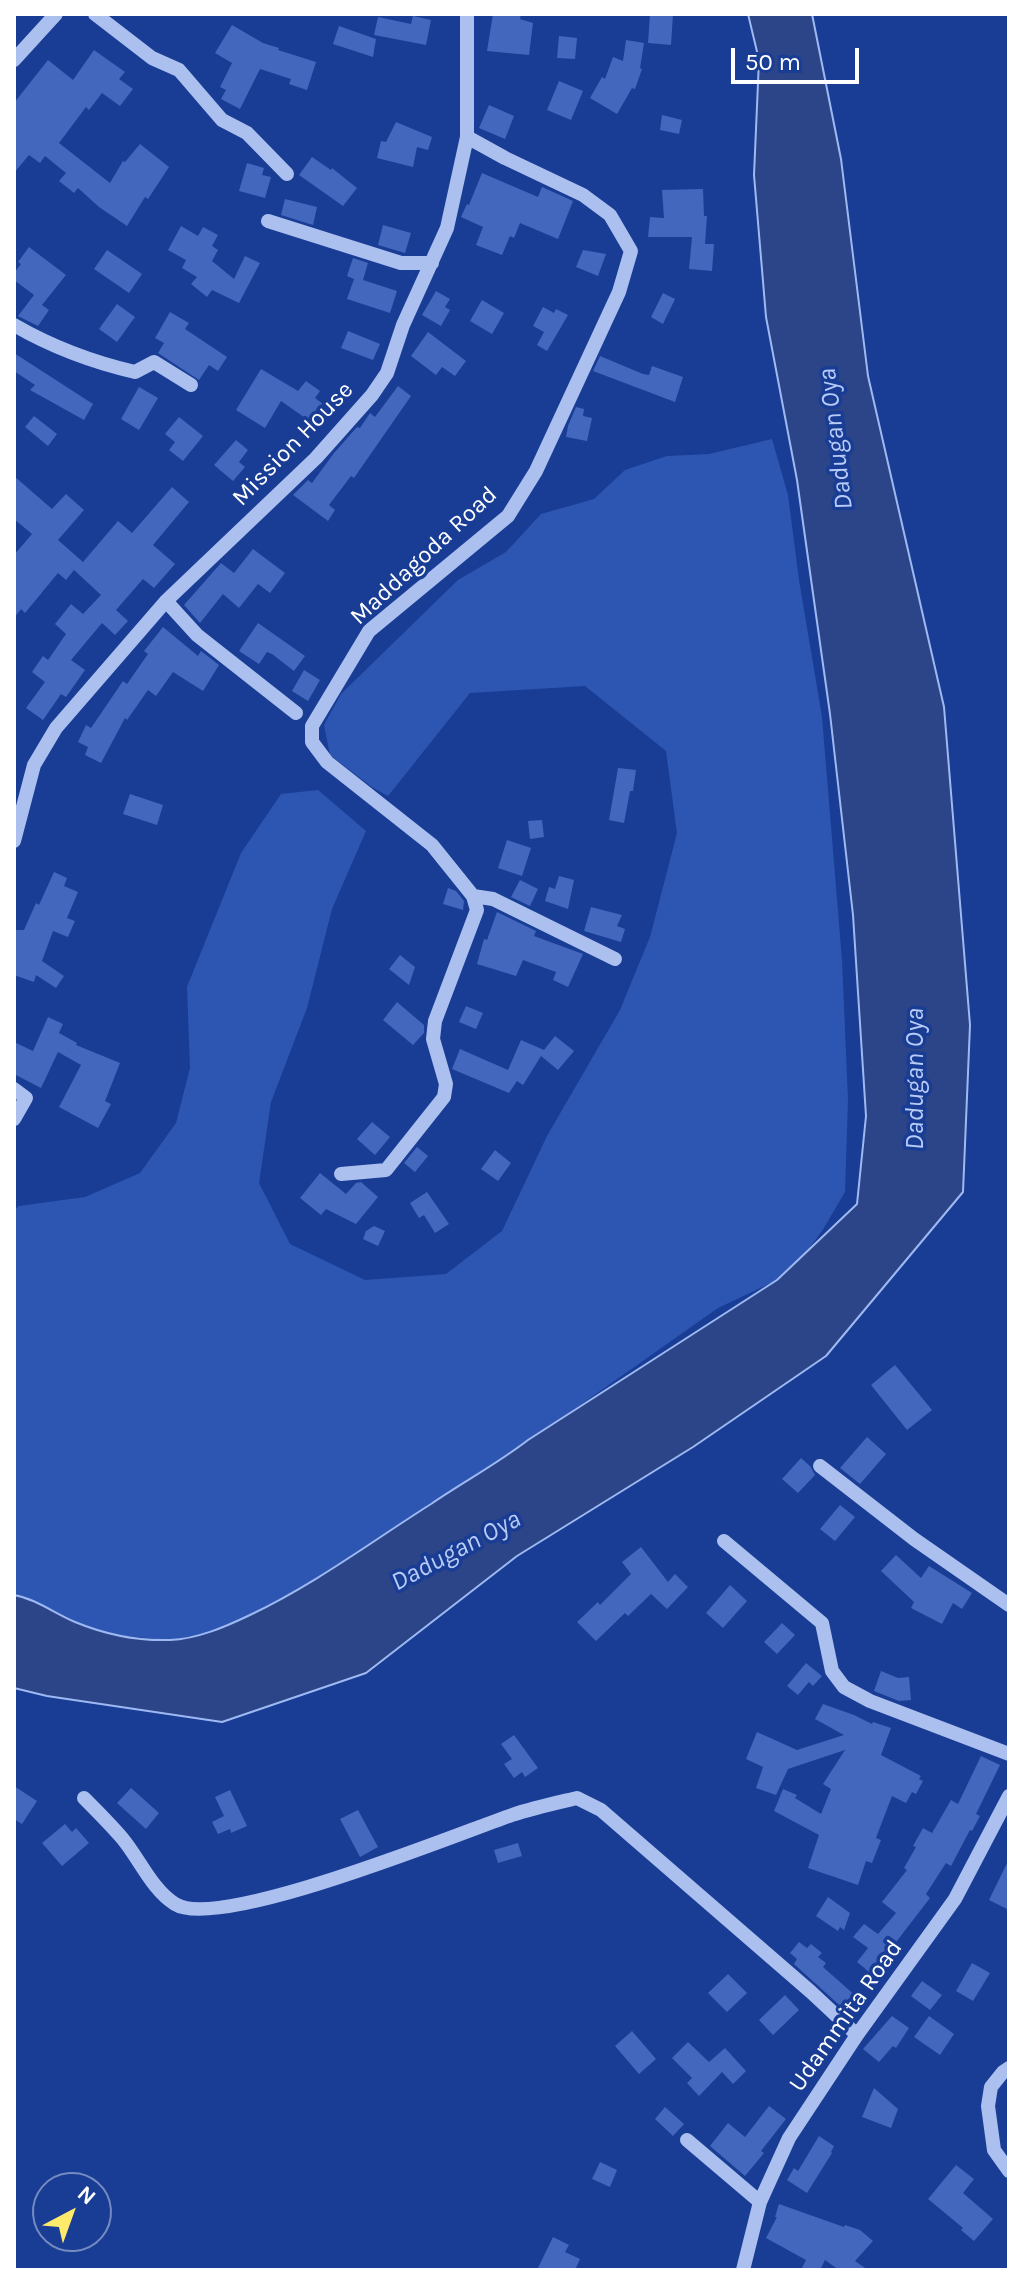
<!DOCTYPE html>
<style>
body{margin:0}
#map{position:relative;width:1023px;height:2284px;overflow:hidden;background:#193d95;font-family:Karla,sans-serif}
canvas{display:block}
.frame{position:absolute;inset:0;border:16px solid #fff;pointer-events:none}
.north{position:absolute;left:32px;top:2172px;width:80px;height:80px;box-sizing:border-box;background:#193d95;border:2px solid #758bbf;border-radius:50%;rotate:41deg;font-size:22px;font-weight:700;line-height:32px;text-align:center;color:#fff}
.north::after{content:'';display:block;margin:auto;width:28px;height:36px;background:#ffea6b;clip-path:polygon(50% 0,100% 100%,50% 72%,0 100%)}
.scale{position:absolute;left:731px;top:48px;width:128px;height:36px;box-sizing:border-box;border:4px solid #fff;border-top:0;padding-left:10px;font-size:24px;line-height:28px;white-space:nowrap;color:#fff;-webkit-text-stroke:6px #193d95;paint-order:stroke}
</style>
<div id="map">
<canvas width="1023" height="2284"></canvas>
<div class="frame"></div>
<div class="north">N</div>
<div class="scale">50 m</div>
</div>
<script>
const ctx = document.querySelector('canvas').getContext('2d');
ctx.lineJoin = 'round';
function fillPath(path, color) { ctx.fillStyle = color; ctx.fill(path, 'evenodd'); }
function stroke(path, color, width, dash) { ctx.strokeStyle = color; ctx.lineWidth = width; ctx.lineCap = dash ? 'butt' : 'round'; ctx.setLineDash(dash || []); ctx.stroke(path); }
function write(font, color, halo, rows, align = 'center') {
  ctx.font = font + ' Karla,sans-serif'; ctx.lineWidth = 7; ctx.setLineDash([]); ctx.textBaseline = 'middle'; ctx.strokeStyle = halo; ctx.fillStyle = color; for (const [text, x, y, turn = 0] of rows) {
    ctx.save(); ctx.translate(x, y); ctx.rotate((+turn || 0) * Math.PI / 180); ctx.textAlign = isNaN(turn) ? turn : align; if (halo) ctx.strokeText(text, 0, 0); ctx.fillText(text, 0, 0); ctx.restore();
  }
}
fillPath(new Path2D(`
 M772,439L788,495L799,580L822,717L842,960L848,1100L845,1192L822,1231L790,1274L718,1308L505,1458L431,1503L355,1555L298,1590L239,1620L203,1634L170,1640L114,1635L75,1622L26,1597L14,1595V1210L19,1206L85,1197L140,1173L176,1123L190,1068L187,987L241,853L281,794L318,790L366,831L332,909L307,1008L271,1102L259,1183L290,1244L365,1280L446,1274L502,1231L547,1136L620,1010L650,937L677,833L666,751L585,686L470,693L388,796L372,787L330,755L324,725L341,694L458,580L506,552L541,514L594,499L625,470L667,456L709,454Z`), '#2d56b3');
const water = new Path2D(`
 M748,14H812L841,159L868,376L944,707L970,1025L963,1192L826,1356L693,1447L517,1556L366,1673L222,1722L47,1696L14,1688V1595C36,1599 54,1613 75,1622C104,1634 138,1641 170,1640C197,1639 225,1627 250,1615C315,1584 371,1542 431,1504C463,1482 497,1464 528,1440L777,1280L857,1204L866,1116L853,915L830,714L797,480L766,317L754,175L759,60Z`);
fillPath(water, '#2c4588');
stroke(water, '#9eb9f2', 2);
fillPath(new Path2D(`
 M493,14H521L520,19L533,23L529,55L487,51Z
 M650,14H673L671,45L648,43Z
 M413,16L431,20L426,45L374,35L378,17L411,24Z
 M232,25L263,43L279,48L278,50L316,62L307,90L289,84L291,79L260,69L240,109L221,99L226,90L220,87L232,63L215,53Z
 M339,26L376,39L373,57L333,44Z
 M559,36L577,38L575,59L557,58Z
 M626,40L644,43L640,68L642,69L635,89L632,88L617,114L590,98L602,77L605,79L613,57L623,61Z
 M94,50L125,72L119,79L133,89L120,106L102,93L89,110L86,107L59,143L110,183L123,161L125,162L140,144L169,167L148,199L145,197L127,226L99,207L78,188L74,193L59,181L66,173L45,156L40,163L29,155L14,173V103L48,60L73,80Z
 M559,81L583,91L571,120L547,110Z
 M489,105L514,116L505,139L479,128Z
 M662,115L682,120L679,134L660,130Z
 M396,122L432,137L428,150L417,147L413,167L377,158L381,141L386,142Z
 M312,157L331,170L332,168L357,188L343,206L299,175Z
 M247,163L264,168L262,175L271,177L265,198L239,191Z
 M482,173L538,197L542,187L573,201L558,239L520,223L514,238L510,236L502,255L476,245L483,227L461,217L467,204L469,205Z
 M703,189L704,216H707L705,244H714L712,271L689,269L692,237H648L650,217L664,218L662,190Z
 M285,199L317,207L313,225L281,215Z
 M383,225L411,233L405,253L378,245Z
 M181,226L198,236L203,227L218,235L212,246L218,250L212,261L234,279L245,256L260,263L239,303L212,290L207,297L191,284L197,277L182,268L186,260L168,250Z
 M29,247L66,275L42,305L49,310L38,326L18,316L34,295L14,280V273L21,264L18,262Z
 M107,250L142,274L129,293L94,269Z
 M583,250L606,254L598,276L576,267Z
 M353,258L368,263L363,280L397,291L390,313L347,299L354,279L347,276Z
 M436,291L450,299L445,307L450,310L441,326L422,315Z
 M663,293L675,299L663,324L651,317Z
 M482,300L504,313L492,334L470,321Z
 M117,304L135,317L117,342L99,329Z
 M543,307L554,313L556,309L568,315L547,351L537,345L544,332L533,326Z
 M170,312L189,323L185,329L227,357L218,371L209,365L199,380L158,353L164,343L155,338Z
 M348,331L380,344L373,360L341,348Z
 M428,332L466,361L455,376L442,367L436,375L411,356Z
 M14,353L93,404L84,420L30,390L35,385L14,371Z
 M600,356L643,374L649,375L652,366L683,377L675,402L593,371Z
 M261,369L298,391L306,381L320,391L315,398L323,404L311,422L281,401L265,428L236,410Z
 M398,386L411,396L354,478L351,476L329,505L335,510L328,521L293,495L308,480L312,483L334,453L357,427L360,428L370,413L375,417Z
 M139,387L158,398L139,430L121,419Z
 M576,407L584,409L583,416L592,418L587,441L566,437L568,426Z
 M34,416L57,434L48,446L25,427Z
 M179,417L203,436L183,461L169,450L175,442L165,434Z
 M236,440L248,450L239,462L245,467L233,481L214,465Z
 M14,476L52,509L66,494L84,510L58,540L83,562L118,521L132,533L172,487L189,502L153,545L175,564L154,588L143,579L116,610L128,621L115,635L102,623L71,660L85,670L66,697L61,694L43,720L26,708L45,682L32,672L43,656L48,660L66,634L55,624L71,604L83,614L101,595L74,570L66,580L58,573L25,613L21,609L14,618V555L32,534L14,519Z
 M253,549L285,573L270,593L258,584L239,608L223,594L200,623L184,605L221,563L234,573Z
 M258,623L305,656L294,671L272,654L267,652L259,664L239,651Z
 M163,627L198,656L201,651L219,665L203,691L173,672L156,696L148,690L127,720L125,718L101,763L85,755L88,747L78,742L86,725L91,728L123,681L127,684L148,654L144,651Z
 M304,670L320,680L308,701L292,691Z
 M618,768L636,770L633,791H630L624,823L609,820Z
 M130,794L163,805L157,825L123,814Z
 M542,820L544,837L530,839L528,821Z
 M507,840L531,848L522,876L498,868Z
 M54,872L67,878L64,886L78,892L67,918L75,921L68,937L53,931L42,961L64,976L56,988L36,975L34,982L14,975V930H24L36,903L39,905Z
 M559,876L574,880L568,909L545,901L549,887L555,889Z
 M520,880L538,889L530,906L511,897Z
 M448,888L456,891L464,901L463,910L443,904Z
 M591,907L622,915L617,926L625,929L621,942L584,931Z
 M497,912L536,931L534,936L583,954L568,987L553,980L556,972L523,960L516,976L477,964L484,939L487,940Z
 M400,955L415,967L409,985L389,969Z
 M397,1002L424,1025V1033L413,1045L383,1020Z
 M466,1006L483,1013L476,1029L459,1022Z
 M48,1017L63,1024L59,1033L77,1043L76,1045L120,1063L105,1101L111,1104L98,1128L59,1107L81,1065L58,1052L41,1088L14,1074V1042L33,1051Z
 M555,1036L574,1051L558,1070L541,1056L523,1085L517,1081L509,1093L452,1069L460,1049L508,1070L521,1040L544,1050Z
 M372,1122L390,1137L375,1155L357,1139Z
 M417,1147L428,1156L415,1172L404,1163Z
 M495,1150L511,1163L498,1181L481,1169Z
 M320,1173L346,1194L356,1183L361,1182L378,1197L356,1224L326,1209L321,1215L300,1198Z
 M427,1192L449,1224L435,1233L424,1215L419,1218L410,1203Z
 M374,1226L385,1231L378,1246L363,1239L366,1231Z
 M895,1365L932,1410L907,1430L871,1385Z
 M867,1437L886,1454L860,1484L840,1468Z
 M801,1458L810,1466L815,1475L798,1493L782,1479Z
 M840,1505L855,1517L835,1541L820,1529Z
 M641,1547L668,1582L675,1574L688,1587L667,1609L651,1594L628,1616L625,1613L596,1641L577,1622L598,1602L600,1605L631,1574L622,1562Z
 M896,1555L921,1578L929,1566L972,1593L962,1609L953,1603L942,1624L911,1608L914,1602L881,1571Z
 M730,1585L747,1601L723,1628L706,1613Z
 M782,1623L795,1635L777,1654L764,1642Z
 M806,1663L822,1676L813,1686L809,1682L798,1695L787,1686Z
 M881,1671L898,1678L909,1677L911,1700L899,1701L874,1691Z
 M823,1704L854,1715L872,1724L873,1722L891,1728L881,1755L921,1776L919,1779L923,1781L916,1794L912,1792L906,1803L892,1796L876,1838L881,1840L872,1863L866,1861L858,1885L808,1868L819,1835L774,1811L783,1789L797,1795L795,1798L821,1814L831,1789L823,1784L845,1750L788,1769L776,1795L756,1788L763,1767L746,1759L757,1732L797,1750L844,1735L815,1719Z
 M514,1735L538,1768L525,1777L522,1772L514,1778L504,1764L512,1759L501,1744Z
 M981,1756L1000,1765L976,1814L980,1816L972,1831L970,1830L951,1866L946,1863L926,1894L930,1898L883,1959L886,1962L874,1976L857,1962L868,1948L853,1937L864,1924L878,1934L896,1913L882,1902L907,1870L904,1868L916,1847L913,1846L923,1828L932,1833L951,1800L958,1804Z
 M14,1786L37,1801L22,1824L14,1819Z
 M131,1788L159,1813L146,1829L117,1803Z
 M230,1790L247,1826L231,1833L230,1829L218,1834L212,1822L224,1816L215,1797Z
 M358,1810L378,1847L360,1857L340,1819Z
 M65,1824L72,1832L76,1828L89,1843L62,1866L42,1843Z
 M518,1843L522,1856L498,1863L494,1850Z
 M1009,1859V1910L989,1900Z
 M828,1897L850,1913L844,1930L840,1927L838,1931L816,1916Z
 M799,1942L807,1948L811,1944L822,1953L818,1957L826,1963L823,1967L858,1998L847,2012L794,1964L797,1959L790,1953Z
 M972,1963L990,1973L973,2001L956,1991Z
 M728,1974L747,1993L727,2012L708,1993Z
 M922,1981L942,1995L930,2010L911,1996Z
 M785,1995L799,2010L773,2035L759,2020Z
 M892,2016L909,2028L896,2048L893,2046L879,2062L863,2049Z
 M929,2016L954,2034L940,2055L914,2037Z
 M632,2031L656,2059L639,2074L615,2046Z
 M688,2042L709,2062L725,2048L746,2071L733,2084L722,2072L699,2096L687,2083L692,2078L672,2058Z
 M874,2088L898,2109L891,2128L862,2117Z
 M769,2106L786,2119L761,2151L764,2153L745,2176L710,2146L728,2123L745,2137Z
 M665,2107L684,2124L673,2136L655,2119Z
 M819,2136L834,2146L831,2152L832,2153L807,2193L787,2180L794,2168L798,2171Z
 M600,2162L617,2170L610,2187L592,2179Z
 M956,2165L974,2179L963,2193L993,2219L974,2241L961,2230L963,2228L928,2199Z
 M779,2204L844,2227L845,2225L860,2230L873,2241L855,2261L868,2270H839L825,2260L820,2270H801L806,2260L766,2238L777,2217H775Z
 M553,2237L569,2245L565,2252L580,2259L575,2270H537Z`), '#4267bc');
stroke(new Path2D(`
 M95,14L152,58L179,70L222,120L247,133L287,174
 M14,60L56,14
 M268,221L401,263H432
 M14,325C52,347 92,362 135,372L154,362L191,385
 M166,601L197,635L296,713
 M14,841L34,765L56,728L166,601L316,458L372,395L387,373L403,325L447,228L467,137V14
 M473,896L493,899L615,959
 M14,1089L26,1098L14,1119
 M341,1174L386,1170L444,1097L446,1084L433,1039L435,1021L477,910L473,896L432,845L327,762L312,742V726L369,631L508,516L536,471L619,292L631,251L610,215L583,195L505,158L467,137
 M820,1466L914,1539L1009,1605
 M724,1541L822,1623L832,1671L844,1687L870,1701L1009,1754
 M84,1798C97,1811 110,1824 122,1838C139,1858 152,1890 175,1904C219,1932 457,1834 512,1815C533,1808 556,1803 577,1798L601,1810L811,1992L857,2035
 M1009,2068L1003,2072L991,2087L988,2106L994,2150L1009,2171
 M687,2140L760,2202
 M743,2270L760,2202L789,2138L857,2035L955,1899L1009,1796`), '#acc0f0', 14);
write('24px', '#fff', '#193d95', [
 ["Mission House",293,444,-46],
 ["Maddagoda Road",424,556,-43],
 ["Udammita Road",846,2016,-55]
]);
write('italic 26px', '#b8cbf7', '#193d95', [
 ["Dadugan Oya",836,439,-97],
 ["Dadugan Oya",916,1079,-90],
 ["Dadugan Oya",456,1551,-28]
]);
</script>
